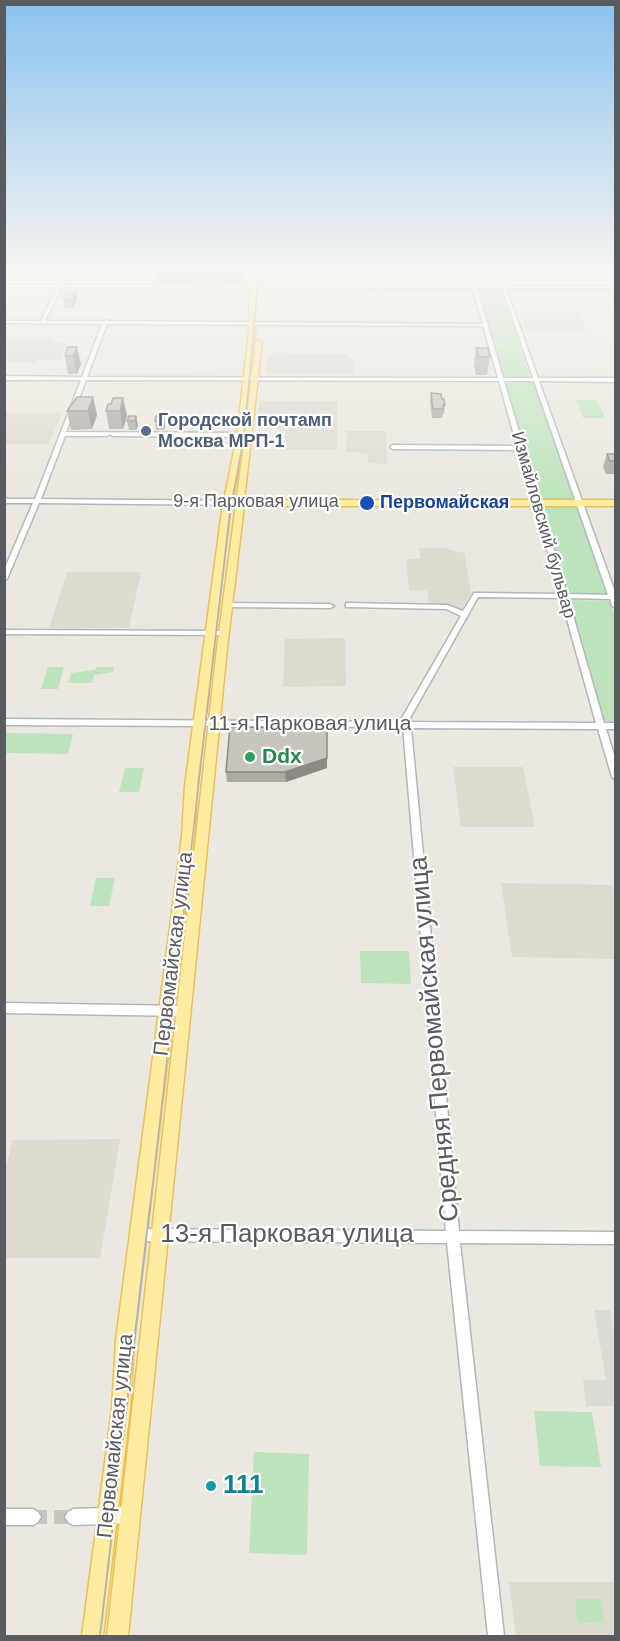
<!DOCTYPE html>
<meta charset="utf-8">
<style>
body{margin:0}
#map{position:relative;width:620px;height:1641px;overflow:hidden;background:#ebe8df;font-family:Arial,sans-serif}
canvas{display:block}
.frame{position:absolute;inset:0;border:6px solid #585c60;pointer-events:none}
</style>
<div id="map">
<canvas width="620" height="1641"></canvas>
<div class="frame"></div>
</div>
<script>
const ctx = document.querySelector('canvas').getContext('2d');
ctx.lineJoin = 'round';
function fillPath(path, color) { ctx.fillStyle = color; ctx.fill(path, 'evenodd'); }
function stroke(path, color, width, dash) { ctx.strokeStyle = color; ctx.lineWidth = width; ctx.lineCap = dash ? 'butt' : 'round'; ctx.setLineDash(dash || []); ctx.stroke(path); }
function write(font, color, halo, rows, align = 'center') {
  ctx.font = font + ' Arial,sans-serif'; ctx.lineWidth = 4.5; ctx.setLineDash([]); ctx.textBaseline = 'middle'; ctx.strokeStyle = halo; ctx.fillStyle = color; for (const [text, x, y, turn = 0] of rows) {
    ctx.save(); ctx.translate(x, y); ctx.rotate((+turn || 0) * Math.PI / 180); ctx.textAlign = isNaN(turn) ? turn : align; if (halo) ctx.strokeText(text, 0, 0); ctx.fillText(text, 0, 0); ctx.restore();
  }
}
fillPath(new Path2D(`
 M594,1310H610L615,1340V1406H586L583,1380H606Z`), '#dcdad4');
fillPath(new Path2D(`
 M520,312H578L586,332H526Z
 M32,337H54L52,342H68L61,360H38L36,363L5,361V339H30Z
 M348,354V359H354L355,375L266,374L268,355Z
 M259,401H337V450H285L286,431H280L272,426H256Z
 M5,413H62L49,444H5Z
 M347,431H386L387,464L368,463L367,453L346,452Z
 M419,548H443L464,553L471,592L462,609L449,604L429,603L427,591L409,590L406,559H420Z
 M67,572H141L129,628H49Z
 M345,638L346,686L283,687L285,639Z
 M453,767H523L535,827H461Z
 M501,883L612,885L616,900L615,959L512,957Z
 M120,1139L100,1258H5V1173L12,1140Z
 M509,1582H615V1636H516Z`), '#dddad0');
fillPath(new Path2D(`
 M475,288H500L530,378L503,377Z
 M507,381H534L576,500L540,499L504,382Z
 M576,400H597L605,418H583Z
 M546,507H575L579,509L607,594L572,595L566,592L542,510Z
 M571,600L609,601L616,617L615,723H609L602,718L569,601Z
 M48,667H64L58,689H41Z
 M96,667H114L113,672L94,675L92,683H68L71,673L95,670Z
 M5,733L73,734L68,754L5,753Z
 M125,768H144L139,792H119Z
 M96,878H115L109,906H90Z
 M360,951H409L411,984L361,983Z
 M534,1411L592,1412L601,1467L540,1466Z
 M254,1452L309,1454L307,1555L249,1553Z
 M575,1599H600L604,1622L578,1623Z`), '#bce3bb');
stroke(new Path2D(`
 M33,1517H73`), '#c6c5bf', 14, [14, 7]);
const minor = new Path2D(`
 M65,272H69L63,285H472L468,272H472L476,285H501L496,272H500L505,286H616V288H506L538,378H616V382L539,381L616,595V608L612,606L610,599L568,598L604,723H616V729H606L616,761V780L612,777L598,729L411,728L459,1231L616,1232V1244L460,1243L504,1636H488L447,1243L139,1241L135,1239L133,1235L135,1231L139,1229L446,1231L403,727L4,725V719L402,722V718L461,616L446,609L349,607H346V603L447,605L463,611L474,593H476L560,594L518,450L393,449L390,447L393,445L517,446L499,381L86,380L66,432L247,433L250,435L247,437L112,436L110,434L107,436H65L41,499L239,501L242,503L239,505L39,503L7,579L4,581V570L33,503H4V499H35L81,380H4V376L82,377L102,324L4,323V321H41L57,287H4V285H59ZM62,287L472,288L483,324L108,321L106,320L104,321H45ZM477,288H502L533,378H503ZM107,324L483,326L498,378L87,377ZM504,381H534L608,595L567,594ZM478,597L561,598L596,723L410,722V718Z
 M224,603L330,604L334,606L330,608L227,607H224Z
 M4,630L224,631L228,633L224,635L4,634Z
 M4,1003L184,1006L188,1008L189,1011L188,1014L184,1016L4,1013Z
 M131,1507L136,1510L139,1515L136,1520L131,1523L73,1525L68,1522L65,1517L68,1512L73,1509Z
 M4,1509H33L38,1512L41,1517L38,1522L33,1525H4Z`);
const major = new Path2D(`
 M253,272H259L255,305V332L245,433L256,342L259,340L262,342L244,500H616V506H244L227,648L128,1636H107L217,648L245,436L230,511L197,786L194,836L134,1340L130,1409L103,1636H82L112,1409L116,1340L182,836L185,786L222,511L237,435L249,332V305Z`);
stroke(minor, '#b2b6ba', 3);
stroke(major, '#eebf55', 3);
fillPath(minor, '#fff');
fillPath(major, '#feeca1');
stroke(new Path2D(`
 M150,1207L230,511L244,437L259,272`), '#b1b2b2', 1.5);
stroke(new Path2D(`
 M100,1636L150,1206`), '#b1b2b2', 2);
fillPath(new Path2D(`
 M156,272H245L244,282L157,283Z
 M308,272H319V274H308Z
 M76,291L77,299L73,308H65L63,299Z
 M68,347L81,364L77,374H68L65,356Z
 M476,348L490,357L487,375H476L474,366Z
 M431,393L442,399L445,405L444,414H443L442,418H432L430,403Z
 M93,397L97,415L92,429L71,430L67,411Z
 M123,398L127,416L123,429H109L106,411L111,404Z
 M136,416L138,425L136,430H129L127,421Z
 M164,416L165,426L164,430H156L155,421Z
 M607,454H615V474H606L603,467Z
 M327,768L286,782H227L226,772Z`), '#aca9a3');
fillPath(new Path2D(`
 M76,291L77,299L73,308L72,299Z
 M77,347L81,364L77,374L73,356Z
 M93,397L97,415L92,429L88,411Z
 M123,398L127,416L123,429L120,411Z
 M136,416L138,425L136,430L135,421Z
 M164,416L165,426L164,430L162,421Z
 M327,758V768L286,782L285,772Z`), '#8c8a85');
const building = new Path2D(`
 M67,291H76L72,299H63Z
 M68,347H77L73,356H65Z
 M476,348H488L490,357H479Z
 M431,393L441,394L442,399H444L445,405H443V409H433Z
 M77,397H93L88,411H67Z
 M113,398H123L120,411H106L108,404H111Z
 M129,416H136L135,421H127Z
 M156,416H164L162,421H155Z
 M607,454H615V461H610Z
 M230,727L327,728V758L285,772H226Z`);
fillPath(building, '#c8c5be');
stroke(building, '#8c8a85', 1.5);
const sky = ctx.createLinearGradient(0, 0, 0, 502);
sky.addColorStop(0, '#8ac2f0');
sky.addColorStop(0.54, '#f6f5f1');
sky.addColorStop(1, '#f6f5f100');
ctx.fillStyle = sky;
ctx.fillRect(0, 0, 620, 502);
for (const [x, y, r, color] of [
 [146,431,6,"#5c6f8a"],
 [367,503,8,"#1a4fb4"],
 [250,757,6,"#2e9e5b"],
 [211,1486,6,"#0f9aa8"]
]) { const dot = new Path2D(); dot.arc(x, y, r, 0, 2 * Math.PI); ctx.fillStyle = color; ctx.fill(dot); stroke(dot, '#fff', 2); }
write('bold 18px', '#4e5e75', '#fff', [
 ["Городской почтамп",158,421],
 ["Москва МРП-1",158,442]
], 'left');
write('18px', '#585c60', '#fff', [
 ["9-я Парковая улица",256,502],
 ["Измайловский бульвар",543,525,74]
]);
write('bold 18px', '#164399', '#fff', [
 ["Первомайская",380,503]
], 'left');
write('21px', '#585c60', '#fff', [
 ["11-я Парковая улица",310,724],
 ["Первомайская улица",174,954,-83],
 ["Первомайская улица",116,1436,-84]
]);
write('bold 21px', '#27864d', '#fff', [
 ["Ddx",262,757]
], 'left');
write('26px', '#585c60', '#fff', [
 ["Средняя Первомайская улица",435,1039,-95],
 ["13-я Парковая улица",287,1235]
]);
write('bold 26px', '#0d838f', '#fff', [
 ["111",223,1486]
], 'left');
</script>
